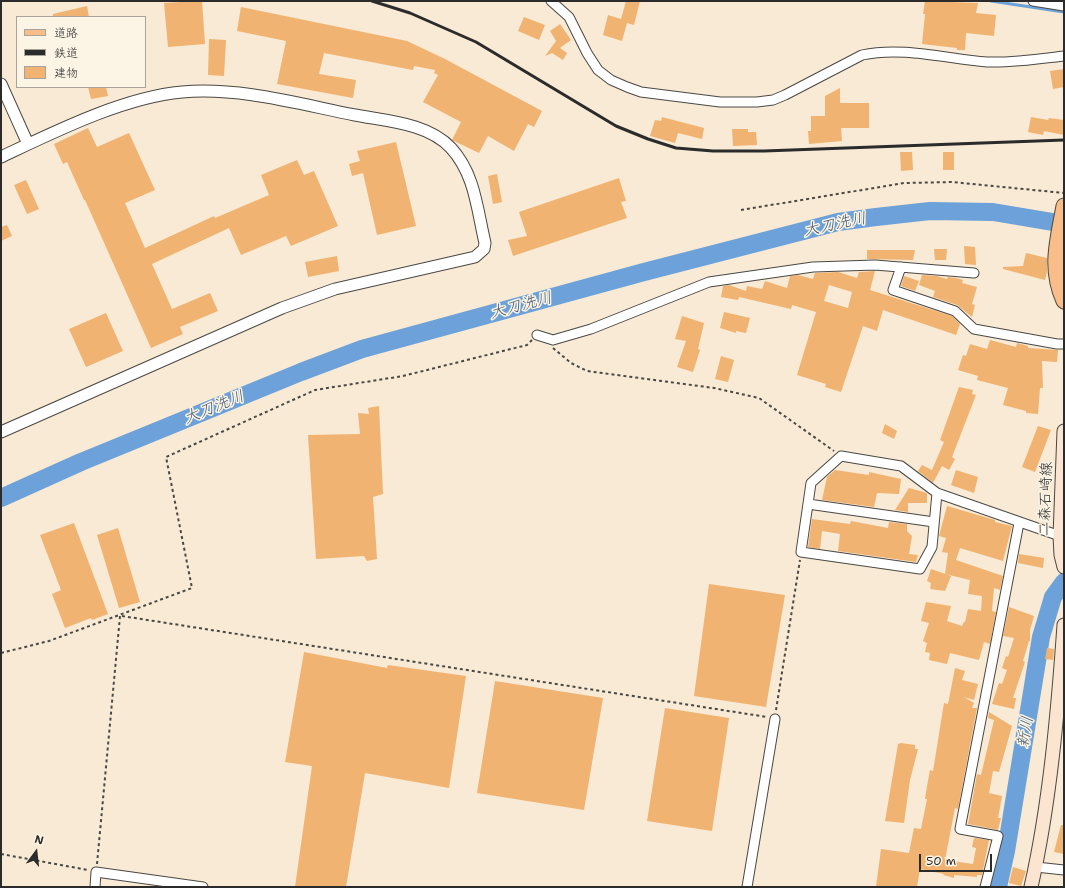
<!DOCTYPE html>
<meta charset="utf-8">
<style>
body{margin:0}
#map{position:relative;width:1065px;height:888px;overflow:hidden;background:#f8ead4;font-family:"Shantell Sans","Klee One",sans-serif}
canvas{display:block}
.frame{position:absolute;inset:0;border:2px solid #2b2b2b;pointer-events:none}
.legend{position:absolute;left:16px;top:16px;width:130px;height:72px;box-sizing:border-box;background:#fcf5e5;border:1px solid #a8a49b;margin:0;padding:5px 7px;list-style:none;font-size:12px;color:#2b2b2b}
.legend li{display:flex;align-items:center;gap:8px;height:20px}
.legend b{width:20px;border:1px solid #a8a49b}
.north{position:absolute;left:16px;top:832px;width:40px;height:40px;-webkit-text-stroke:3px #fcf5e5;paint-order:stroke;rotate:15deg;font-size:11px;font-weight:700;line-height:16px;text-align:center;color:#2b2b2b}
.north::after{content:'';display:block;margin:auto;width:14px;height:18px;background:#2b2b2b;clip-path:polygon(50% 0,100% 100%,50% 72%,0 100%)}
.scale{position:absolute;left:919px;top:854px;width:73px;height:18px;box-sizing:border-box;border:2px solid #2b2b2b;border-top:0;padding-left:5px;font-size:12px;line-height:14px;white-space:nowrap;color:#2b2b2b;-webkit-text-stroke:3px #fcf5e5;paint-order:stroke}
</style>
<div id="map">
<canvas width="1065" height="888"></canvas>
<div class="frame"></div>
<ul class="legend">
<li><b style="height:5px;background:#f8bd89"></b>道路</li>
<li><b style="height:5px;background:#2b2b2b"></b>鉄道</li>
<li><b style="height:11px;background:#f0b371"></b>建物</li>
</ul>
<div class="north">N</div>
<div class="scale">50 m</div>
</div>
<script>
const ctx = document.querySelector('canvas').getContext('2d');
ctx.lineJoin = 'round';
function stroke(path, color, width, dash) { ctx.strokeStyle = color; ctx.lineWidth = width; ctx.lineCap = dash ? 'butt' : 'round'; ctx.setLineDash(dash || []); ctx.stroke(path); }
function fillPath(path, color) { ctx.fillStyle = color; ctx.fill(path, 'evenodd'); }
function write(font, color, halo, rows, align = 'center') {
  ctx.font = font + ' "Shantell Sans","Klee One",sans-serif'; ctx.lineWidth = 3; ctx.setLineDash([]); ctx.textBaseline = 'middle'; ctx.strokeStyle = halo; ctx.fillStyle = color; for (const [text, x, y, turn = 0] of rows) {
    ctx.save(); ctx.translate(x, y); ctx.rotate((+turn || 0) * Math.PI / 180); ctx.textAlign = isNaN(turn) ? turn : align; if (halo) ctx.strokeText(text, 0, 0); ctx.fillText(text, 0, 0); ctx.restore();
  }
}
stroke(new Path2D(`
 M991,1L1064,12`), '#6ca1d9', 3);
stroke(new Path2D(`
 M1,498L81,462L301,372L362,349L644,272L838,222L876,217L930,211L993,212L1064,224
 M998,887L1006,851L1041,637L1053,597L1064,582`), '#6ca1d9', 18);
fillPath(new Path2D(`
 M197,1H202L205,44L168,47L164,3Z
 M626,1H640L634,25L627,23L622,41L603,35L608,15L621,19Z
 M925,1L978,3L976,13L996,15L994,36L966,33L965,50H957V48L922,44L925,14H923Z
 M87,6L89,17H53V14Z
 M241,7L407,41L445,59L542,111L534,127L528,124L514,151L488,136L479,153L452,140L461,122L423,102L438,75L434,73L435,70L414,66L413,70L324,53L319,74L356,80L353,98L277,84L286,41L237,31Z
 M524,17L545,25L539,40L518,31Z
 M560,24L571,40L560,48L567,53L563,60L552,53L545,56L556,41L550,31Z
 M209,39L226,40L224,76L208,75Z
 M1064,69V87L1053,89L1050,71Z
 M88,87H106L108,96L91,99Z
 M840,88V103H869V128H841L842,141L809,144L808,131H811V116H825V96Z
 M662,117L704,128L702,139L678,133L675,143L650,136L655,120L661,121Z
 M1031,117L1048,120L1049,118L1064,120V135L1044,131L1043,135L1028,132Z
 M88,128L97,147L129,133L155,190L125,203L145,248L214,216L215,218L269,195L261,175L297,160L304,175L314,171L338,226L291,246L286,236L241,255L229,228L152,264L172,309L210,293L218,311L180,327L183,334L151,348L85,200H84L67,162L63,164L54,144Z
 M732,129H748V132H756L757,145L733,146Z
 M396,142L416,226L377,235L363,173L352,176L349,164L360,161L357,151Z
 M900,152H912L913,170L901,171Z
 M943,152H954V170H943Z
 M497,174L502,202L493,204L488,176Z
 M619,178L626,201L621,202L627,218L513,256L508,240L527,236L519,212Z
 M26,180L39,209L27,214L14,185Z
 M7,225L12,236L1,241V227Z
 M964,246L975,247L976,265L965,264Z
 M934,249H947L946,260H935Z
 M867,250H915L913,260L867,259Z
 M1026,253L1047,258V272L1045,280L1003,269V267L1023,266Z
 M337,256L339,271L308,277L305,262Z
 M875,271L870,290L952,316L960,324L956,335L883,310L877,331L863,326L841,392L825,387L826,384L797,375L816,312L792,305L791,309L739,297L738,300L721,297L723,286L729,285L746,291L747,286L762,289L765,281L787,288L790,276L798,275L813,279L815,273L838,272L857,278L859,272ZM829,285L852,292L848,308L824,301Z
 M922,275L937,276L947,279L948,277L956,278L963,280L962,283L977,287L972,304L975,305L972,317L957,305L933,297L935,291L919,285Z
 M904,276L919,281L915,291L901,286Z
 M724,312L750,318L746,333L736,331V333L720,328Z
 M106,313L123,351L86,367L69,329Z
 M682,316L704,323L698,349L700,350L693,372L677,367L686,341L675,339Z
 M990,340L1016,347L1017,343L1028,346V348L1058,350L1057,362L1042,361L1043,388H1040L1038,414L1026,413V411L1003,405L1008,388L977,380L978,376L958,370L963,355L966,356L970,344L987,349Z
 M721,356L734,360L728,382L715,379Z
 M959,387L973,390L972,394L976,395L952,457L955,459L949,470L942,466L933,483L918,471L922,465L932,470L944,442L940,440Z
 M379,406L383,494L373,497L377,559L367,561L364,556L316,559L308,435L360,434L358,413L369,414L368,408Z
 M885,424L897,431L894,439L882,433Z
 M1038,426L1051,430L1035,472L1022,467Z
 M835,470L869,475V472L901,479L899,494L877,493L874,507L822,500L827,477Z
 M956,470L978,477L974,493L951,485Z
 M909,488L927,493V503H908V512L895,510Z
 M947,506L995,520V522L1012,526L1003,561L960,548L956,560L1003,576L1000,590L994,588L992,611L996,612L990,644L984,642L979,660L950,653L947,664L929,660L930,653L925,652L927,643L923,641L929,623L921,621L926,602L951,606L947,621L962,626L964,622H965L968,609L981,611L982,596L968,594L970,580L945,574L948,553L942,552L946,538L939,536Z
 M812,519L850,524L851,521L888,528L889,522L907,524V531L912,536L909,554L918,555L916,562L838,551L840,534L822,531L820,549L808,547Z
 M74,523L108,614L92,620L91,618L65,628L52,594L61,590L40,535Z
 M118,528L140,602L119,608L97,535Z
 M1019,554L1044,558L1043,568L1018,563Z
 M931,569L951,576L945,591L930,589L931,583L927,581Z
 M709,584L785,595L766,707L694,696Z
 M1009,607L1034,616L1030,630V641H1029L1023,661L1025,662L1013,698H1016L1014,709L992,704L999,683L1002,684L1007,670L1002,668L1006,656L1008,657L1014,638L1003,636Z
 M1047,648L1054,649L1053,660L1045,659Z
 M304,652L387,668L388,665L466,676L449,788L365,773L346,887H295L312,766L285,762Z
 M955,668L965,671L962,680L978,684L974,700L964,697L974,703L972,708H977L958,809L955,808L945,860L973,864L976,848L972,847L974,838L989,840L982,875H977V877L954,875V878L943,875L944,874L920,869L917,887H876L881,849L909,853L914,828L921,829L927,799H925L927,786L930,770L933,771L944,703L948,704Z
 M495,681L603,698L584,810L477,793Z
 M665,708L729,718L712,831L647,821Z
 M989,712L1012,726L999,772L993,771L989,793L1002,796L998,818H1001L998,830L968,824L977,774L981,775L982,771L994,720L988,718Z
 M901,743L915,745V749H918L910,780L904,823L885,821L898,744Z
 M1061,825H1064V854L1054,852Z
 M1013,867L1026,871L1021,886L1009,883Z`), '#f0b371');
const minor = new Path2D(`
 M551,1L569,17L587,53L598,70L611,80L627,87L641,92L720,102H757L773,100L785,95L862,55C903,46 947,59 987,62C1013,63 1039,59 1064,56
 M1033,1L1064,6
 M901,267L893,290L955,311L974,329L1057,344H1064
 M537,335L553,340L591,329L709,282L813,267L875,265L974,273
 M937,493L932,547L920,569L801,552L811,483L841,456L901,466L937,493L1060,536
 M808,504L934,522
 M1036,867L1064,870
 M95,887L96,872L203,887
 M747,887L775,719
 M985,887L998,836L960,829L1019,523`);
const tertiary = new Path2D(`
 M1,84L28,144
 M1,157C54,132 124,97 182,92C240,87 299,104 355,115C386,121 428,123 451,148C475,174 477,209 485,243L484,249L475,257L335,289L282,308L1,432`);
const secondary = new Path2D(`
 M1064,431L1060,536L1061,555L1064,567
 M1031,887C1050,803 1058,710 1064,625`);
const primary = new Path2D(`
 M1064,206C1058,240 1049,268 1064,301`);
stroke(minor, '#4a4844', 11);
stroke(tertiary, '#4a4844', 13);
stroke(secondary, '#4a4844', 15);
stroke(primary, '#4a4844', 17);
stroke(new Path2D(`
 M741,210L904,183L952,182L1064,193
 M553,348L571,363L587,371L714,388L759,398L834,451
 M122,616L767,717
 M1,653L49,641L192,588L166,457L315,390L403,376L527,345L532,340
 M776,710L800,560
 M1,854L88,870
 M97,864L120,616`), '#4a4844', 2, [3, 3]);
stroke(minor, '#fff', 9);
stroke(tertiary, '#fff', 11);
stroke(secondary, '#fce5d0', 13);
stroke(primary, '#f8bd89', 15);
stroke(new Path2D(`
 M372,1L410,13L476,42L616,126L648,139L676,148L713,151H764L1064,140`), '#2b2b2b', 3);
write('15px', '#2b2b2b', '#fcf5e5', [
 ["二森石崎線",1046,499,-88]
]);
write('italic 16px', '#455a71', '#fcf5e5', [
 ["大刀洗川",835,225,-12],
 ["大刀洗川",521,306,-15],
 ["大刀洗川",214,408,-22],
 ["新川",1026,732,-81]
]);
</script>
